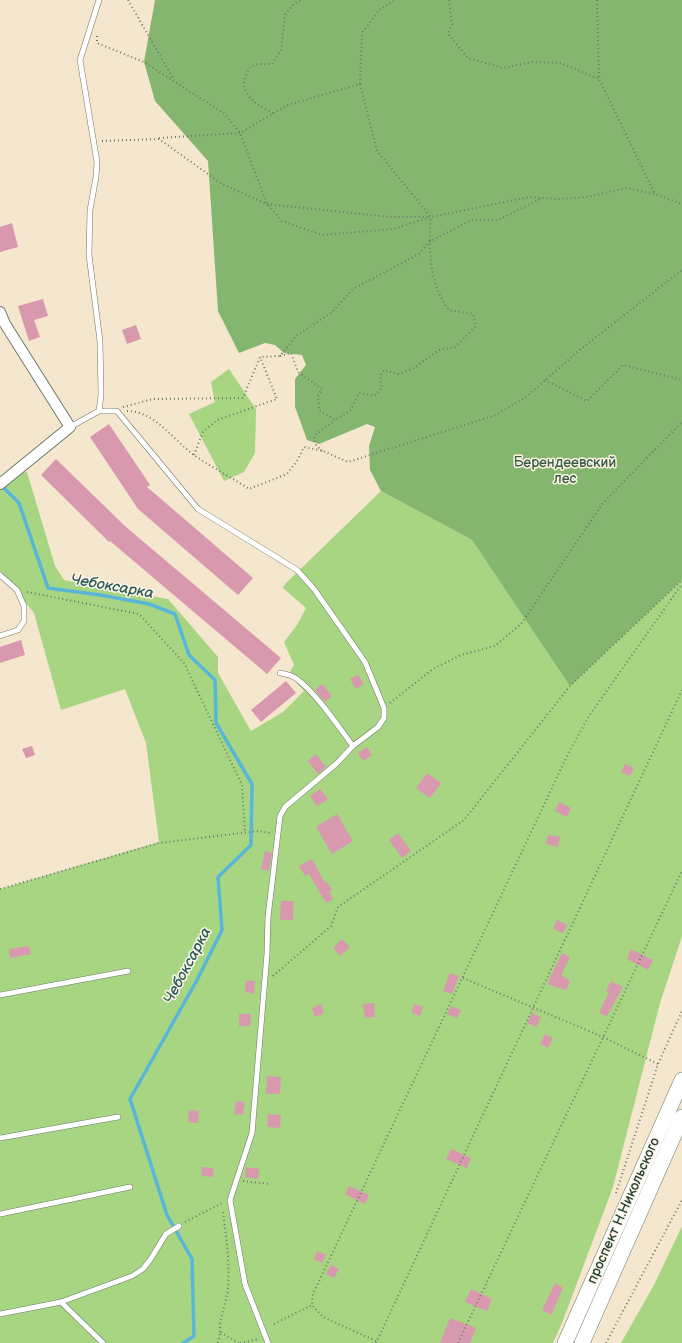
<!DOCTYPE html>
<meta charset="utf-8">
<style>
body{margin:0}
canvas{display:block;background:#f5e7cd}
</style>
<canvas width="682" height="1343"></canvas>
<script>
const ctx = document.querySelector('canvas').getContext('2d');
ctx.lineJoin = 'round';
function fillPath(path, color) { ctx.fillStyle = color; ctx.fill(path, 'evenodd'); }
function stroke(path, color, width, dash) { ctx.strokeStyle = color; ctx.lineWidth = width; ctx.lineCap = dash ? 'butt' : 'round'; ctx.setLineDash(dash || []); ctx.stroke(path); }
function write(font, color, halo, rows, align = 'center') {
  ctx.font = font + ' "Balsamiq Sans",sans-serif'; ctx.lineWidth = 3; ctx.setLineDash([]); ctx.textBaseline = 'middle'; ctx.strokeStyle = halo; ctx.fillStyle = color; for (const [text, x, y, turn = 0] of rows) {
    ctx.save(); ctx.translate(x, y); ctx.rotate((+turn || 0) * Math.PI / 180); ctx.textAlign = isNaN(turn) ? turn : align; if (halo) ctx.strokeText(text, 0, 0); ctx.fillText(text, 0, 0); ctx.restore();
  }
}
fillPath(new Path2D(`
 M229,369L256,409L255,453L244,472L224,481L189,414L215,402L211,382Z
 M27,472L55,566L64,580L168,599L218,657V673L251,731L283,712L304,691L289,674L294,665L284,642L297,625L306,608L283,588L285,584L381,491L472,540L570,685L682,580V936L660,1003L613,1187L562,1323L553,1343H0V889L159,842L146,743L125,689L61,710L34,613L0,571V484L14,473Z
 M682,1226V1343H621L654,1285Z`), '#a7d582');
fillPath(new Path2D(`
 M155,0H682V580L570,686L472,540L381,491L370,470L369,446L375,427L367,424L319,444L307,440L295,407V379L306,365L302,355L284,353L275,345L265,343L239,353L218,311L208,161L155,101L144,62Z`), '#85b670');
stroke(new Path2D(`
 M1,485L19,503L48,588L100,595L149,604L175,614L189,655L215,680L216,723L252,784L251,845L218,877L222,930L197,980L130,1099L167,1215L192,1259L194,1336L183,1343`), '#5ab6d8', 3.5);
fillPath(new Path2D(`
 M12,223L18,247L0,252V227Z
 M43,299L48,316L34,320L40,337L29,341L18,306Z
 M136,325L141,339L127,344L122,330Z
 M109,424L150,485L147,487L253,578L238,595L138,509L90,437Z
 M56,459L126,527L281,658L267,674L110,541L109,542L41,475Z
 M21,640L25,655L0,663V647Z
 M358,675L364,684L356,689L350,679Z
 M286,681L296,693L261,722L251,710Z
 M322,684L332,696L325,702L315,690Z
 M32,746L35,755L26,758L22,749Z
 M367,747L372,755L363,761L358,753Z
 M316,754L326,767L318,774L308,761Z
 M625,764L634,768L630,776L621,772Z
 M427,773L441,783L430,798L416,788Z
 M320,789L328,799L317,806L310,796Z
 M559,802L571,808L567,817L555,811Z
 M337,814L353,841L332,854L316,827Z
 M398,833L411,851L402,858L389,840Z
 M548,835L560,837L558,847L546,844Z
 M265,851L272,853L269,871L261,869Z
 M312,859L325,883L327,882L332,890L329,892L333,899L326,903L309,874L305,876L299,866Z
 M281,901H294L293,920H280Z
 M557,920L567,925L563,933L553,929Z
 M342,939L350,947L340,956L333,948Z
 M29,946L31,954L10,958L9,949Z
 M631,949L653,960L648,970L627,959Z
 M562,953L570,957L561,975L570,981L566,990L547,984Z
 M450,973L459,976L452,994L443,991Z
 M246,981H255L254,994L245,992Z
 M611,981L623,987L607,1016L599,1013L609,992L606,991Z
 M374,1003L375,1017L365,1018L363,1004Z
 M321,1004L324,1013L315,1017L312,1008Z
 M414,1004L423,1007L420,1016L411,1013Z
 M451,1006L461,1010L457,1018L447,1014Z
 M532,1013L541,1017L536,1027L527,1023Z
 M239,1014H251L250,1026H239Z
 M545,1034L553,1038L548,1048L540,1044Z
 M267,1076L281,1077L280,1094H266Z
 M236,1101L245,1102L243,1115L234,1114Z
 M189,1110L199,1111L198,1123L188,1122Z
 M268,1114L281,1115L280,1128L267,1127Z
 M451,1149L471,1158L467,1168L446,1159Z
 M202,1167L214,1168L213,1177L201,1176Z
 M246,1167L259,1169L258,1179L245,1177Z
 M349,1186L369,1195L365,1204L345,1194Z
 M317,1251L326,1255L322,1263L314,1259Z
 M331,1265L339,1269L334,1278L326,1274Z
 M555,1283L563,1288L551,1315L542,1310Z
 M471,1289L492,1299L487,1311L465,1302Z
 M450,1318L476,1328L470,1343H440Z`), '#d899af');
const lane = new Path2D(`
 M99,411H117L198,509L297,570L314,589L365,662L384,708V718L378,727L353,746L336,764L285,807L280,816L268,917L267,954L252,1133L230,1200L245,1284L268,1343
 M70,427L99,411L101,395L100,341L89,255L90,210L96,177L97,162L80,60L99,0
 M0,575L17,590L24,606V621L18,630L0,636
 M280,673C286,674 292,675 297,679C317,694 338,726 353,746
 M0,995L128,971
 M0,1138L118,1117
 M0,1214L130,1187
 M61,1302L103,1343
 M0,1314L61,1302L132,1276L143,1269L150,1260L166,1234L179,1226`);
const street = new Path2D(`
 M0,312L5,324L70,427L0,484`);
const primary = new Path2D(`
 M565,1343L682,1080
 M582,1343L682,1117`);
stroke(lane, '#6a786a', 6);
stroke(street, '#6a786a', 12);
stroke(primary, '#6a786a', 16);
stroke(new Path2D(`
 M128,0L174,80
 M449,0L452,24L448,34L468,58L503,68L532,62L561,63L599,79
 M597,0L599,79L655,194
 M97,36V43L144,62L225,114L240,133L267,204L282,221L322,235L393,229L431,217
 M360,84L377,151L431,217L529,197L558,199L587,197L626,188L655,194L682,204
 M273,113C261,107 244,99 244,82C244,78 248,71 250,67L258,64H272L281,50L285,15L293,5L300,0
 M159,138L240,133L288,105L360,84L362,33L379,10L395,0
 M102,141L159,139L222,184L267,204L390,217H428
 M280,356L291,353L298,372L322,389L318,396L319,410L335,420L350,411L359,393L374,396L382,388L380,376L384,370L398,374L412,369L439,350L455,347L476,326L473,314L449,310C429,285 428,247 431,217
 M545,380L587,401L623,365L682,380
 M123,407L153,399L243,398L260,357L280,356L296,336L332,312L353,289L419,254L429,242L471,220H498L542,198
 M127,411C155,411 173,440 194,455C211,467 231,477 249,489L287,474L297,461L304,447L323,451L348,462L496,415L526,397L582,348L682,270
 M322,451L315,444L314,436L335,420
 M194,455L203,432L217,420L277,399L260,357
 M27,592L139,614L184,663L242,785L245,832
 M390,703L433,669L461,655L495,646L521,624L603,503L682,422
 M0,889L159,843L258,831L270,833
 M273,976L331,926L338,907L464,820L570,686L682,580
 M463,978L603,1037L658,1064
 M243,1181L270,1184
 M616,1193L658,1064L682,1011
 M185,1222L222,1203
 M274,1324L312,1305
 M220,1332C219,1316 227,1303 228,1287C230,1262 226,1236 223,1212
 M376,1341L323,1317L312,1305L313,1294L568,754L589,716L682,584
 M218,1343L220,1332L239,1343
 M240,1343L259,1339
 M376,1343L682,690
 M458,1343L682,871
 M606,1343L682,1200`), '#6a786a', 2, [1, 3]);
stroke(lane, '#fff', 5);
stroke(street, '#fff', 10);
stroke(primary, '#fff', 15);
write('14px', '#3a5b44', '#fcf5e5', [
 ["Берендеевский",565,463],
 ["лес",565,479]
]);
write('14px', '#1f3d34', '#fcf5e5', [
 ["проспект Н.Никольского",624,1211,-66]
]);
write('italic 15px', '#2e5b5d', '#fcf5e5', [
 ["Чебоксарка",112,587,10],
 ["Чебоксарка",188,966,-62]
]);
</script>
